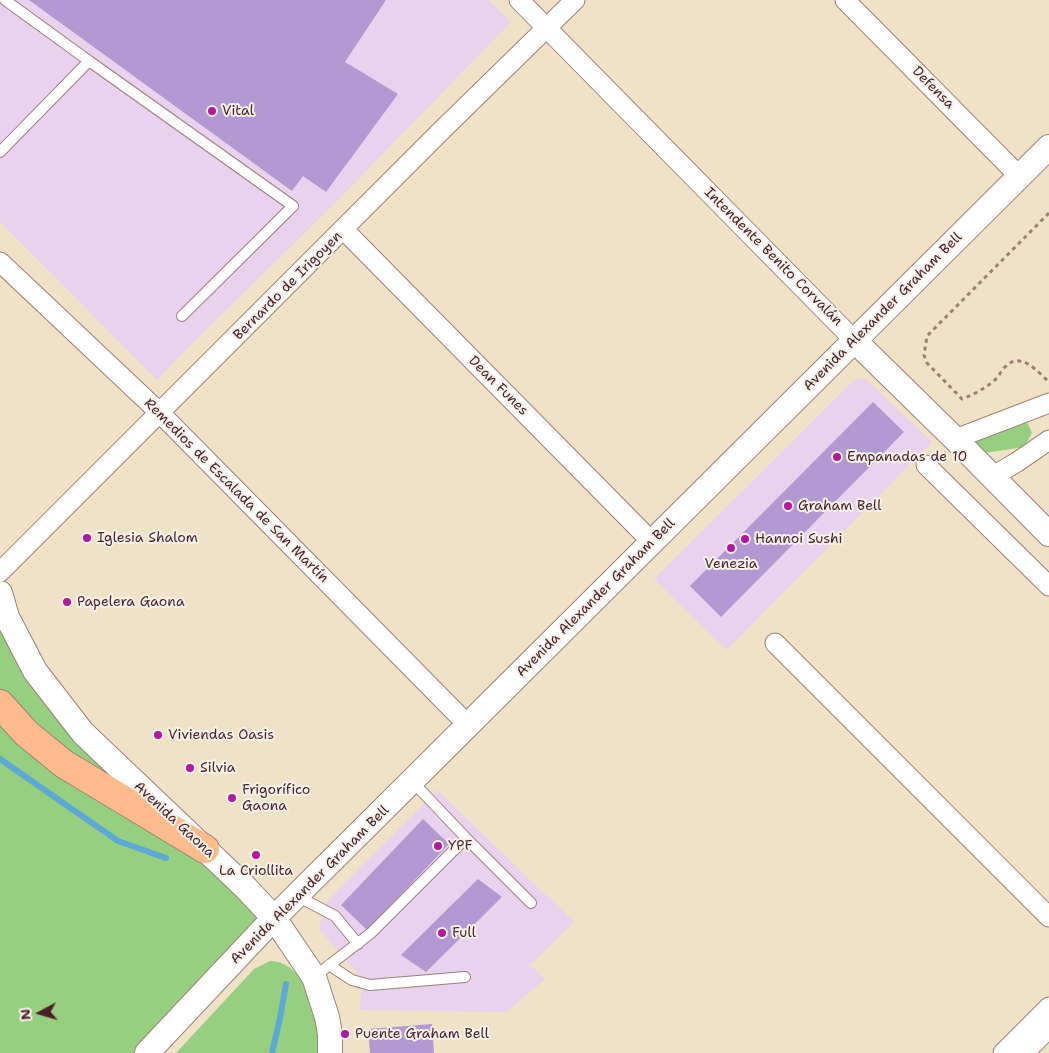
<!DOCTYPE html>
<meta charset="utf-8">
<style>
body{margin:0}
#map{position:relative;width:1049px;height:1053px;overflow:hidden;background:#f0e2c6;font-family:"Shantell Sans",sans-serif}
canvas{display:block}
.north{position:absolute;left:15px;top:988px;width:50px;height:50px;-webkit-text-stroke:4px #f7f3e8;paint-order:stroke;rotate:264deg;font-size:14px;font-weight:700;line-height:20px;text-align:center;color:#4a1f2b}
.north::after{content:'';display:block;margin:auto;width:18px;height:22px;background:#4a1f2b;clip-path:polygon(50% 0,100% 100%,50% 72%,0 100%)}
</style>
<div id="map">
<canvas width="1049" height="1053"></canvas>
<div class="north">N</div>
</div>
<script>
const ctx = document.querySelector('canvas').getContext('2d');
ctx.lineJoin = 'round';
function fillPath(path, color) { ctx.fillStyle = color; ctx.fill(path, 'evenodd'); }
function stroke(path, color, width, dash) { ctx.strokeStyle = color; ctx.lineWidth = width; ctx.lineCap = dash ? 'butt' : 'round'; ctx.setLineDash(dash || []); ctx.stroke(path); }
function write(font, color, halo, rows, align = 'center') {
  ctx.font = font + ' "Shantell Sans",sans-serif'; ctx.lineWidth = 4; ctx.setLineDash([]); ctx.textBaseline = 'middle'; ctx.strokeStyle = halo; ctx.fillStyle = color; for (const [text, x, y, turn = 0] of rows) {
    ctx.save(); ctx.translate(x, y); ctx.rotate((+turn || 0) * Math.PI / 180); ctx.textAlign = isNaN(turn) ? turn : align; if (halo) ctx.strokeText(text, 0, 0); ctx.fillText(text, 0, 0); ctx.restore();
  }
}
fillPath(new Path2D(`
 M0,0H489L511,22L338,200L188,348L157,380L0,222Z
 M865,378L932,442L727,650L654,579L854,380Z
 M437,790L574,922L530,965L545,979L507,1012L360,1010L362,979L319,929L326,903Z`), '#e8d2ee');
fillPath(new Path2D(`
 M1021,421L1028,424L1032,433L1024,447L984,453L974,442Z
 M0,593L35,671L274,918L147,1053H0Z
 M270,961C308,962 315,1016 324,1046V1053H176L254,969Z`), '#97cf81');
stroke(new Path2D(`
 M0,759L118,841L166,858
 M272,1053L280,1018L286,984`), '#5da8d5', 6);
fillPath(new Path2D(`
 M29,0H386L345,62L398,94L326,192L303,176L292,191Z
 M873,402L904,432L721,617L690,586Z
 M423,819L449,844L367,930L341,905Z
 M478,879L502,897L426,972L401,955Z
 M432,1024L434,1053H370L368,1029Z`), '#b399d1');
const service = new Path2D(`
 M5,0L89,61
 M0,152L89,61L293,206L182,316
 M413,782L466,838
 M297,896L335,916L358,944
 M329,965L352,980L370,985L465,977
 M314,977L371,933L466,838L531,903`);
const minor = new Path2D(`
 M519,0L855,341
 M845,0L1020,177
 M344,230L652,542
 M0,262L160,413L468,725
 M955,439L1049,403
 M926,465L1049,586
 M992,477L1017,462L1049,440
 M0,572L443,129L575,0
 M775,643L1049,917
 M1003,1053L1049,1007
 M1024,1053L1049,1028`);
const tertiary = new Path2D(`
 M855,341L955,439L1049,534
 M0,593L7,617L35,671L83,733L246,888L274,918L314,977L327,1017L330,1034V1053
 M147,1053L274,918L1049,147`);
const motorway = new Path2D(`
 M0,704L26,733L64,764L205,849`);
stroke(service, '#9d8078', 12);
stroke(minor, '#9d8078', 21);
stroke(tertiary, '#9d8078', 26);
stroke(motorway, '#9d8078', 30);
stroke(new Path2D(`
 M1049,213L927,336L924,355L927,363L962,399C975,394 986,388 997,378C1000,374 1002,369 1006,366C1021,351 1038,372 1049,382`), '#9d8078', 3, [4, 4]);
stroke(service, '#fff', 10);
stroke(minor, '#fff', 19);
stroke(tertiary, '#fff', 24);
stroke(motorway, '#fbbb8d', 28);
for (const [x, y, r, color] of [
 [212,111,5,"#b5179e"],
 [837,457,5,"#b5179e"],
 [788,506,5,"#b5179e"],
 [87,538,5,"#b5179e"],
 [745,539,5,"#b5179e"],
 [731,548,5,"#b5179e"],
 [67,602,5,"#b5179e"],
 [158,735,5,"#b5179e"],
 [190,768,5,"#b5179e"],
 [232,798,5,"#b5179e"],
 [438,846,5,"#b5179e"],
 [256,855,5,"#b5179e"],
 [442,933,5,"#b5179e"],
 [345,1034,5,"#b5179e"]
]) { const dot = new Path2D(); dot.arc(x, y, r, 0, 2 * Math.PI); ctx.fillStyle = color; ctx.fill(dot); stroke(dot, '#f7f3e8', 2); }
write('14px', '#4a1f2b', '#f7f3e8', [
 ["Defensa",933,88,45],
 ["Intendente Benito Corvalán",773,257,45],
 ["Bernardo de Irigoyen",288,286,-45],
 ["Avenida Alexander Graham Bell",883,312,-45],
 ["Dean Funes",498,386,45],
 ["Remedios de Escalada de San Martín",236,491,45],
 ["Avenida Alexander Graham Bell",596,598,-45],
 ["Avenida Gaona",174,820,43],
 ["Avenida Alexander Graham Bell",310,885,-45]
]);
write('14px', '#4a1f2b', '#f7f3e8', [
 ["Vital",222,111],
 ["Empanadas de 10",847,457],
 ["Graham Bell",798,506],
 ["Iglesia Shalom",97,538],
 ["Hannoi Sushi",755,539],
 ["Venezia",731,564,"center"],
 ["Papelera Gaona",77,602],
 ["Viviendas Oasis",168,735],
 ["Silvia",200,768],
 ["Frigorífico",242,790],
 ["Gaona",242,806],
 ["YPF",448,846],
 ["La Criollita",256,871,"center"],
 ["Full",452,933],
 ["Puente Graham Bell",355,1034]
], 'left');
</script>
